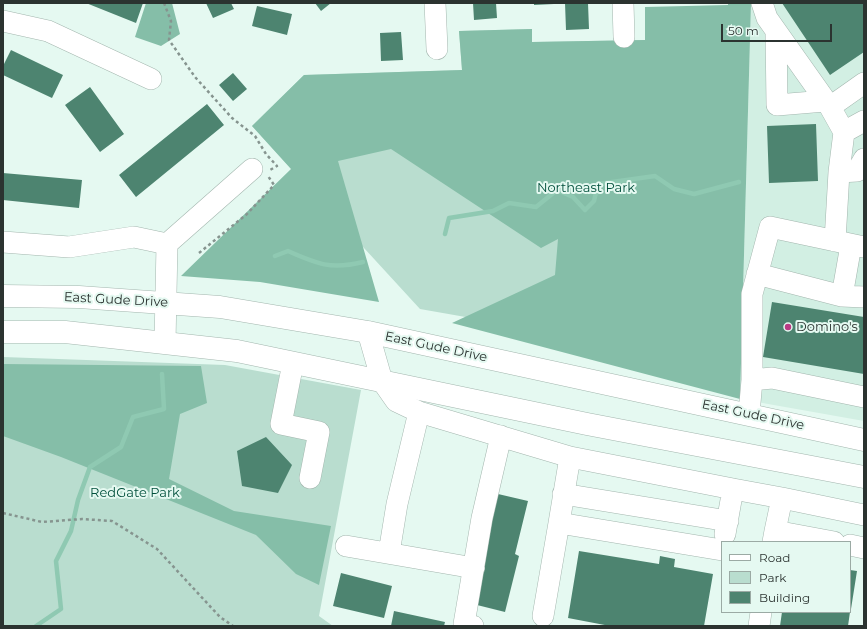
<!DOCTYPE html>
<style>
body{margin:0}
#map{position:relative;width:867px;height:629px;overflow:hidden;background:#e5f9f1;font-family:Montserrat,sans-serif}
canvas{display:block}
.frame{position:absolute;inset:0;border:4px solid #2b3330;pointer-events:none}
.legend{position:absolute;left:721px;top:541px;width:130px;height:72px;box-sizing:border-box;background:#e5f9f1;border:1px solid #9baaa4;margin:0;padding:5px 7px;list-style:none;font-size:12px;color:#2b3330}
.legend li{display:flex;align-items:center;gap:8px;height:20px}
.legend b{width:20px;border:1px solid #9baaa4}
.scale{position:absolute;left:721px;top:24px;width:111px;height:18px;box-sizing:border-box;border:2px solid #2b3330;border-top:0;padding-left:5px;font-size:12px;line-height:14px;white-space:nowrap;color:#2b3330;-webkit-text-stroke:3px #e5f9f1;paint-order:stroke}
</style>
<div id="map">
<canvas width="867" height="629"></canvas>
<div class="frame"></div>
<ul class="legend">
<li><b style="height:5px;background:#fff"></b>Road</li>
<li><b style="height:11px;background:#b9ddcf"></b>Park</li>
<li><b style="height:11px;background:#4d8470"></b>Building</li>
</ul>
<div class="scale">50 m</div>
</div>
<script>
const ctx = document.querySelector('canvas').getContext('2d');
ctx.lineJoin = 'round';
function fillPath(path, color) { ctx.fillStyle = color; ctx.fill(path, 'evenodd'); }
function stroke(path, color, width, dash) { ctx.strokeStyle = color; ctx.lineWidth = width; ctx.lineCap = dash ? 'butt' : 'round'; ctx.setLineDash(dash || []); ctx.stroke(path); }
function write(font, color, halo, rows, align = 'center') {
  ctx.font = font + ' Montserrat,sans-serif'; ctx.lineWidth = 4; ctx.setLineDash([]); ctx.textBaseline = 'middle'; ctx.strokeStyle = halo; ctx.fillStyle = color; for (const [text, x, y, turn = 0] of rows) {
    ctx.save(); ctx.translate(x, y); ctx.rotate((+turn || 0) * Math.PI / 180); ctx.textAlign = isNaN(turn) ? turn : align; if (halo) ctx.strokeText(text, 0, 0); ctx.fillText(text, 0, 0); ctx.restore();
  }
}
fillPath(new Path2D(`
 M751,3H864V421L740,399Z`), '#d2efe3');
fillPath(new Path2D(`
 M645,7L739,365L420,309L252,126L304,75L462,70L459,31L532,29V42L645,40Z
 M3,357L225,365L361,390L319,616L333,626H3Z`), '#b9ddcf');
fillPath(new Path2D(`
 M146,3H172L180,34L161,46L135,37Z
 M728,3H751L740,399L452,323L555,275L558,239L541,248L391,149L338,161L379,302L260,282L181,276L291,169L252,126L304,75L462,70L459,31L532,29V42L645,40V7L728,5Z
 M3,364L201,366L207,403L180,414L169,479L234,511L331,526L319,585L296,574L256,535L61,457L3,436Z`), '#85bea8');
stroke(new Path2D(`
 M445,234L449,218L493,211L509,203L536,207L557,190L573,197L585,210L594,201L598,184L655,176L674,189L694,194L739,182
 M275,256L288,251C317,264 331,270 363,262
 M36,626L61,609L56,561L71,531L78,500L90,467L121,447L133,417L164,409L162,374`), '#8fc9b2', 4.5);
fillPath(new Path2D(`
 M86,3H143L136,23Z
 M206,3H231L234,9L213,18Z
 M315,3H331L321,11Z
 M473,3H496L497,18L474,20Z
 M534,3H554V4L534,5Z
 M565,3H588L589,29L566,30Z
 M782,3H864V52L830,75Z
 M257,6L292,14L287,35L252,26Z
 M401,32L403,60L381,61L380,33Z
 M11,50L63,75L52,98L3,75V66Z
 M233,73L247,89L233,101L219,85Z
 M90,87L124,134L100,152L65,105Z
 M207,104L224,125L136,197L119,175Z
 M816,124L818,181L769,183L767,126Z
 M3,173L82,180L79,208L3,200Z
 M772,302L864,317V374L763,357Z
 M266,437L292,465L278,493L242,486L237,451Z
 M498,494L528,501L515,554L519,556L505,612L473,604Z
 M579,551L659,564L660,556L675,559L674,567L713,574L704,626H610L568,618Z
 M850,570L857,571L851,609H850Z
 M341,573L392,586L384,618L333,606Z
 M394,611L445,622L444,626H391Z
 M782,612H850L848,626H780Z`), '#4d8470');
const minor = new Path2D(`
 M435,3L437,49
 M623,3L624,37
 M762,3L767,18L830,107L844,132L839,172L835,241
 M3,21L48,31L151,79
 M776,31L777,105L825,101
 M830,107L864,83
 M844,132L864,121
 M839,172L857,171L864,159
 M3,242L69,247L134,237L167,244
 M757,274L842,296L864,297
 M842,296L851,245
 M368,332L382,381L396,401L419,412L570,457
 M165,343L167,244L252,169
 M293,363L281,424L319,432L310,478
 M752,380L772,378L864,397
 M749,414L752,380V294L770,227L864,247
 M563,494L728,521
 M559,523L570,457L733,489
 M775,531L782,498L864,515
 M725,534L733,489L782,498
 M773,542L775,531L834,542
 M850,545L864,548
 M346,546L474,568
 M389,553L397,504L419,412
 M543,616L559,523L722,550V548
 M473,626L464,624L482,518L501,436
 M759,626L761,612`);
const major = new Path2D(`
 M3,296L79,297L220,307L368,332L864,440
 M3,332H65L237,351L587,424L864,477`);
stroke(minor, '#a3b6ae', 22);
stroke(major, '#a3b6ae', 23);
stroke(new Path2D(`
 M164,3L171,21L169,40L195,77L232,118L255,136L266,154L277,166L270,170
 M199,253L247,214L274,185L268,176
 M3,513L42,522L82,519L112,521L157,549L220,617L233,626`), '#86948f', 2.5, [3, 3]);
stroke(minor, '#fff', 21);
stroke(major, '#fff', 22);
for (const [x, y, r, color] of [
 [788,327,4,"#ba3a84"]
]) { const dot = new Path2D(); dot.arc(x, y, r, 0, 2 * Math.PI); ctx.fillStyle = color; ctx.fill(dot); stroke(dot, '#e5f9f1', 1.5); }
write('13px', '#004f3b', '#e5f9f1', [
 ["Northeast Park",586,188],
 ["RedGate Park",135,493]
]);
write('13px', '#2b3330', '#e5f9f1', [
 ["East Gude Drive",116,300,3],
 ["East Gude Drive",436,347,12],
 ["East Gude Drive",753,415,12]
]);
write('13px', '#2b3330', '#e5f9f1', [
 ["Domino's",796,327]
], 'left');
</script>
